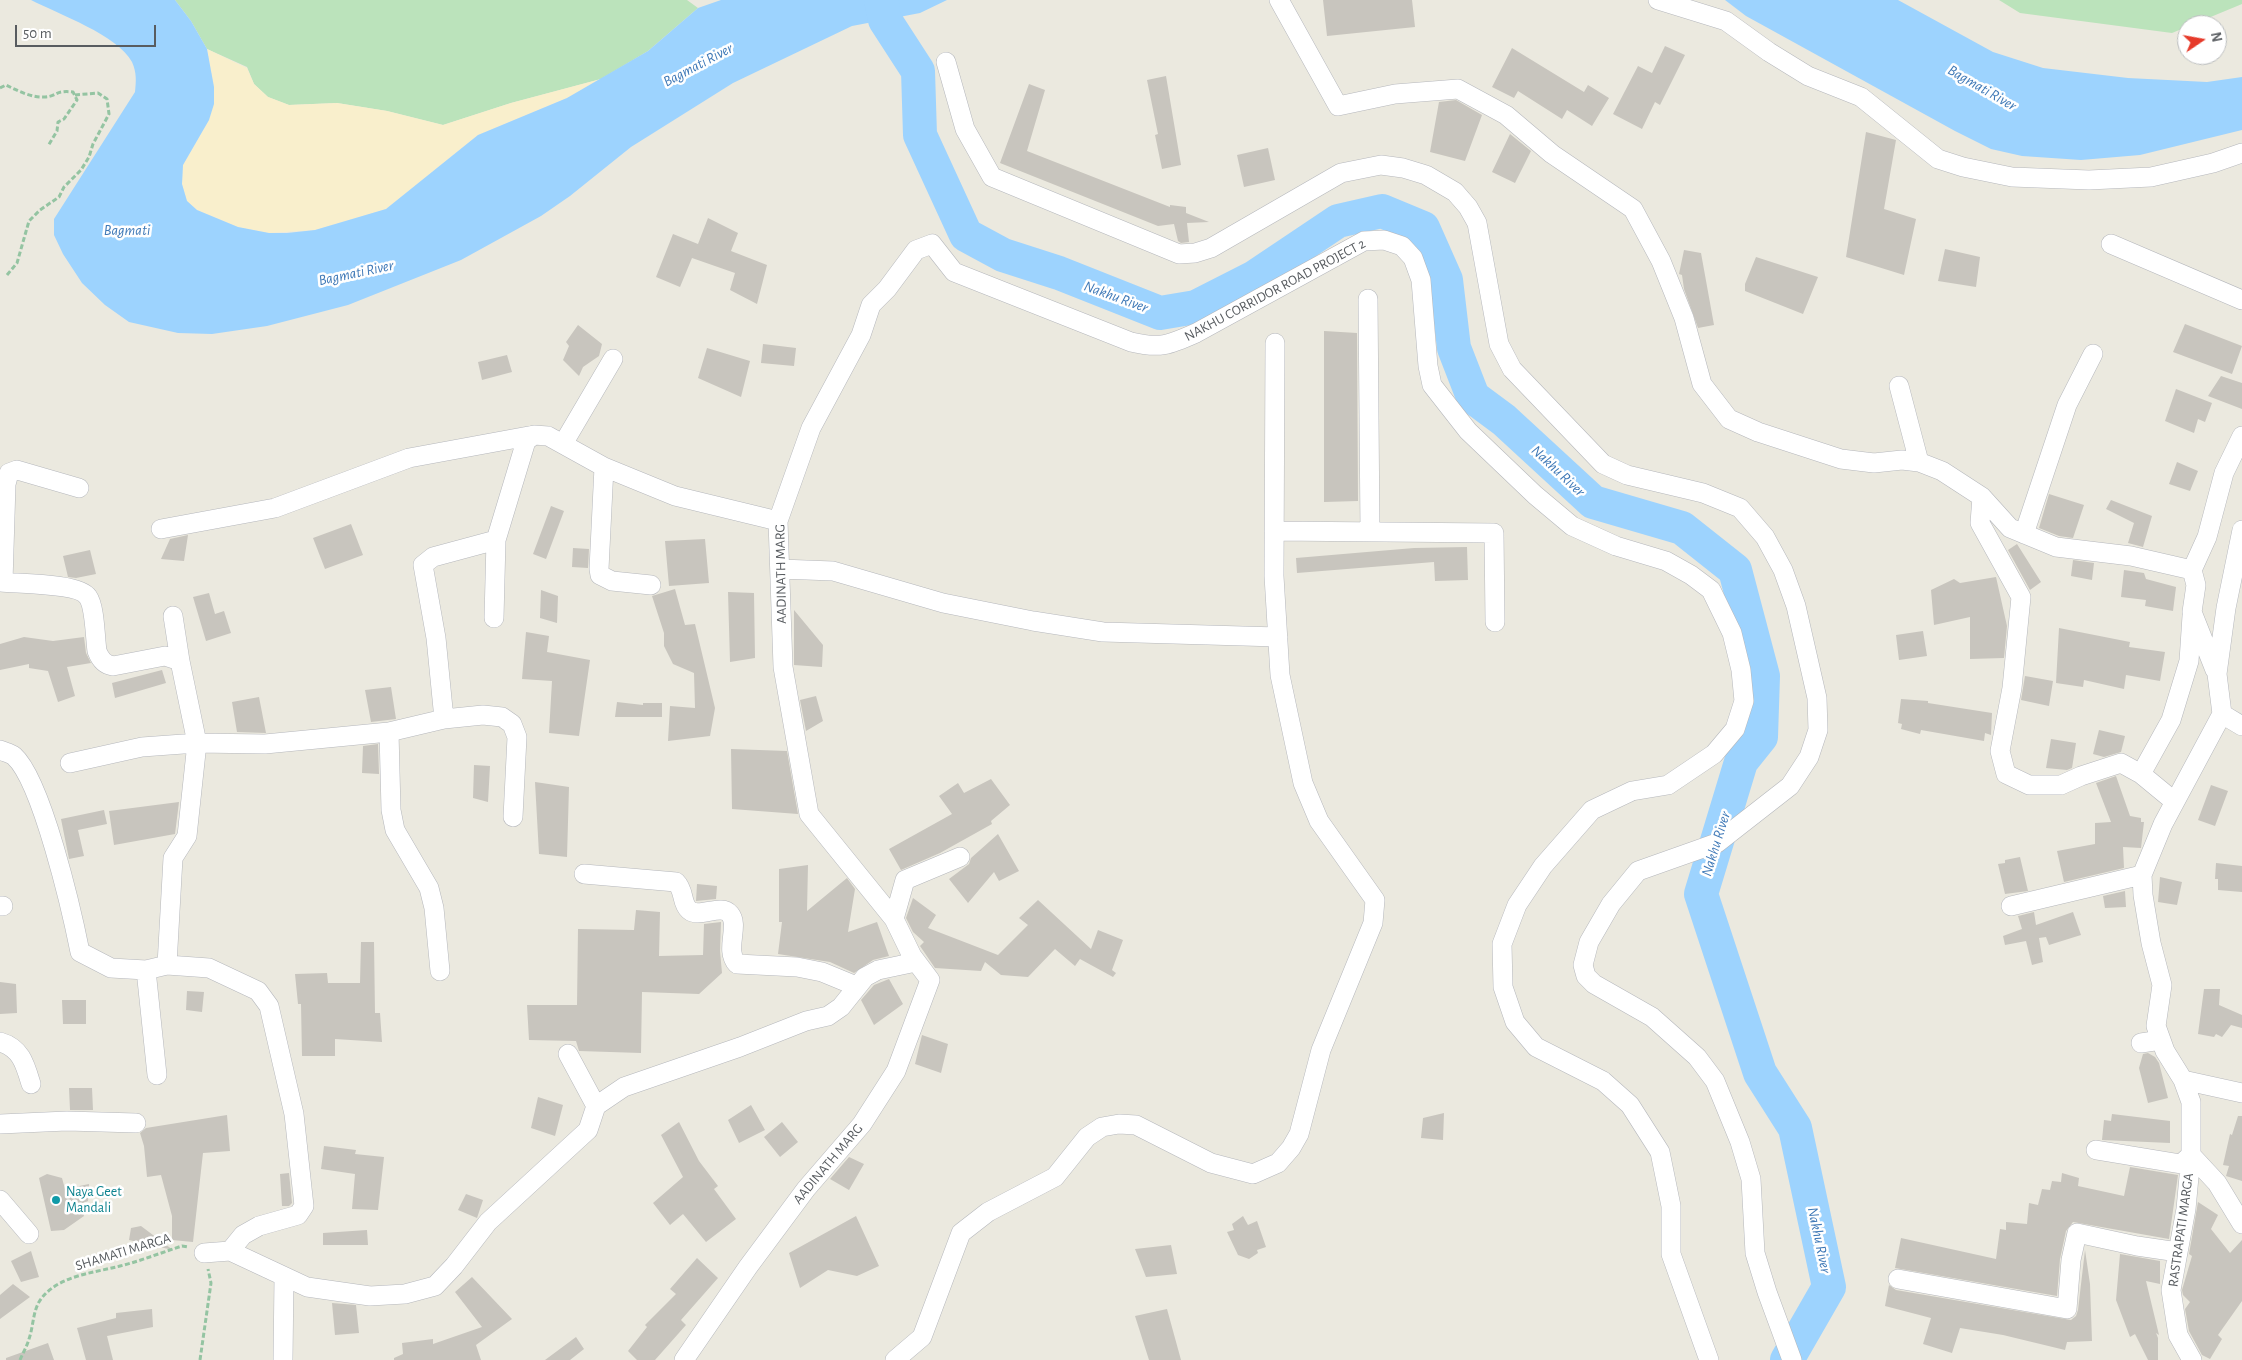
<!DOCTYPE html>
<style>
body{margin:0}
#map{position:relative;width:2242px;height:1360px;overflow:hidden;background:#ebe9df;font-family:"Alegreya Sans",sans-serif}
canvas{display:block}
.north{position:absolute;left:2177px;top:15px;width:50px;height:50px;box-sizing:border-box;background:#fff;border:1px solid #bcbebf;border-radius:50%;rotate:78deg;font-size:14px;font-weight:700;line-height:20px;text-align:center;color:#585c60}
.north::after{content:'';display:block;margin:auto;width:18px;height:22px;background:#e63a2a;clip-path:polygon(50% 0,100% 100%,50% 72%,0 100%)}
.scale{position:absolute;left:15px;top:25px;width:141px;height:22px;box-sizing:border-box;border:2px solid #585c60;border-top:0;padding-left:6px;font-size:15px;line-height:18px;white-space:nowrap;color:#585c60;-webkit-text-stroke:4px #fff;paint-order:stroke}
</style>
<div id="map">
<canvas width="2242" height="1360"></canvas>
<div class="north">N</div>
<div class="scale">50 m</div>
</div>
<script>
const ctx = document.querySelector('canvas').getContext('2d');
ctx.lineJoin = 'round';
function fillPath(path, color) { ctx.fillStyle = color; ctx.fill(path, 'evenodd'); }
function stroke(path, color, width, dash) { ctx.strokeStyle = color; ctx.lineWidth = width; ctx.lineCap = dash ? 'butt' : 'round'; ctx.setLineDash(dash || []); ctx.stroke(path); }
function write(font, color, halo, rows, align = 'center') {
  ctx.font = font + ' "Alegreya Sans",sans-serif'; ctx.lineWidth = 5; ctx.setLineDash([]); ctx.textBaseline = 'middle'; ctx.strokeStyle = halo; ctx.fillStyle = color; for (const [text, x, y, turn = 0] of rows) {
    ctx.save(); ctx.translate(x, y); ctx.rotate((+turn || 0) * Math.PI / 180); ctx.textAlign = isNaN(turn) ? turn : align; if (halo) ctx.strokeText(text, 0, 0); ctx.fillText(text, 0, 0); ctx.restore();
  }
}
fillPath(new Path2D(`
 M175,0H687L698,8L648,51L601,79L511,103L443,125L387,111L337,103L289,105L268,97L254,84L247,67L207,49L191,21Z
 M1999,0H2242V4L2172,33L2020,13Z`), '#bbe3bb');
fillPath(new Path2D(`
 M207,49L247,68L254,84L268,97L289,105L337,103L387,111L443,125L511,103L601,79L567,98L478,135L386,209L315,230L269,233L238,227L197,210L187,201L182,184L183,165L209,120L214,87Z`), '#f9efcc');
fillPath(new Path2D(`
 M31,0H175L191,21L207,49L214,87V104L209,120L183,165L182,184L187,201L197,210L238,227L269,233H287L315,230L386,209L478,135L567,98L648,51L698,8L721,0H947L920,13L852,26L733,83L631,147L570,196L541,216L461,260L348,305L267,326L212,334L178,333L129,322L105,305L82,283L63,254L54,235V219L135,92C136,82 137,73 132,62C118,35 58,14 31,0Z
 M1725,0H1898L1993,52L2043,68L2128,78L2207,82L2242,77V130L2140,155L2081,160L2022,156L1991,149L1955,131L1746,16Z`), '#9dd3fe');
stroke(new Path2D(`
 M881,0L885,20L918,71L920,135L966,235L1003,255L1059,273L1160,313L1196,307L1253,278L1338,221L1382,211L1423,228L1446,280L1454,348L1473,397L1504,420L1593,502L1682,528L1735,570L1763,676L1761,737L1741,762L1701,894L1760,1073L1795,1128L1829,1287L1787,1360`), '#9dd3fe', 34);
fillPath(new Path2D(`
 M1323,0H1412L1415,27L1327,36Z
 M1665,46L1685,55L1660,105L1655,102L1642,129L1613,114L1638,66L1652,73Z
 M1512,48L1584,92L1588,85L1609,98L1592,126L1567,110L1562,119L1518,91L1514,98L1492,87Z
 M1166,76L1181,165L1162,169L1155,135L1158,134L1147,80Z
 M1029,84L1045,90L1027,151L1170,207V205L1186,207V213L1209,222L1187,223L1189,242L1181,243L1178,241L1174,224L1158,226L1000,163Z
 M1456,100L1482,115L1465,161L1430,152L1439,102Z
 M1866,132L1896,140L1884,209L1916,219L1904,275L1846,257Z
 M1510,134L1531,151L1515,183L1492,172Z
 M1268,148L1275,180L1244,187L1237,155Z
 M708,218L738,233L731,251L767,265L757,304L730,290L735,273L692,258L680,287L656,277L673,234L698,244Z
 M1945,249L1980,257L1976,287L1938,281Z
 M1684,250L1701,253L1714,325L1698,328L1684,289L1682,275L1679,274Z
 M1756,257L1818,277L1803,314L1745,291V284Z
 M2185,324L2242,346L2232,374L2173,352Z
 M578,325L602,344L599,356L583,367L579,376L563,360L569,346L566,342Z
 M1324,331L1357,333L1358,501L1324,502Z
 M763,344L796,348L794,366L761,363Z
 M707,348L750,361L741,397L698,378Z
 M507,355L512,372L482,380L478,362Z
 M2221,376L2242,383V409L2208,396Z
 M2176,389L2212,403L2205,422L2198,419L2194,433L2165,421Z
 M2177,462L2198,471L2190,491L2169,484Z
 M2049,494L2084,505L2073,538L2059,536L2039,528Z
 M2111,500L2152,516L2143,547L2128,543L2134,523L2106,509Z
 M551,506L564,511L546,559L533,554Z
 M351,524L363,555L325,569L313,538Z
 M188,535L184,561L161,559L170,539Z
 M705,539L709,583L669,586L665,541Z
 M2017,544L2041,582L2030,590L2008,550Z
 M1467,547L1468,580L1435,581L1434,562L1297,573L1296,558L1414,548Z
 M573,548L589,549L588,568L572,567Z
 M90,550L96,574L76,578L68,577L63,556Z
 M2073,560L2094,563L2092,580L2071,576Z
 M2124,570L2144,573L2146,579L2176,587L2173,611L2145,606L2146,600L2121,597Z
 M1996,577L2007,626L2004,658L1970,659V617L1934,625L1931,590L1954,579L1960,583Z
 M675,589L685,625L695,624L715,708L710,736L668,741L670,706L695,708L694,673L673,664L664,646V633L652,596Z
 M541,590L558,596L557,623L540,618Z
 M728,592L754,593L755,658L730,662Z
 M209,593L215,614L224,611L231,633L206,641L193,597Z
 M794,610L823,645L822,667L794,665Z
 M2059,628L2130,642L2129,647L2165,652L2160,681L2126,675L2124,689L2084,680L2083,687L2056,683Z
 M1923,631L1927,656L1899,660L1896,635Z
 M526,632L549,636L547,652L590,660L579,736L549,733L552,681L522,679Z
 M24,637L53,641L84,637L86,653L91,663L67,667L75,696L58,702L48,671L29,668V664L0,670V644Z
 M162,670L166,683L115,698L112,683Z
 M2025,676L2053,681L2049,706L2021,700Z
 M391,687L396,719L371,722L365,690Z
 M816,696L823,721L806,731L800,700Z
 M259,697L266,733L237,732L232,702Z
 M1901,699L1928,701V703L1992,713L1991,735L1985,733L1984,741L1921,730L1920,734L1901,729L1902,724L1898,723Z
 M617,702L643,705V703H662V717H615Z
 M2099,730L2125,736L2121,752L2104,757L2093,754Z
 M2051,739L2076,743L2072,768L2067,770L2046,768Z
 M378,744L379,774L362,773L363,746Z
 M731,749L787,751L798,814L732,809Z
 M474,765L490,766L488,802L473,798Z
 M2116,776L2130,816L2141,818V822H2144L2141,848L2123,847L2124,868L2064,882L2057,851L2095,844V823L2111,822L2096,783Z
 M991,779L1010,805L991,821L992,824L940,853L901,870L889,849L952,814L939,796L958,783L964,793Z
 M535,782L569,787L567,857L539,854Z
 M2211,785L2228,791L2215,826L2198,820Z
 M179,802L175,834L114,845L109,811Z
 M104,810L107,824L78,830L84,856L69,859L61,819Z
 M998,834L1019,871L999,881L994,872L968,903L949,879L969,864L971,858Z
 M2020,857L2028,891L2005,894L1998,864L2005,863V860Z
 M2216,863L2242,866V892L2218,890V879H2215Z
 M808,865L807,911L847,878L855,889L848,932L877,922L889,956L873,960L854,973L830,962L778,954L782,922H779V869Z
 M2160,877L2182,882L2177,905L2158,902Z
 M697,884L717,886L716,899L696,901Z
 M2125,891L2126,907L2105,908L2103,896Z
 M913,898L936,915L928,928L998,955L1028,925L1019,918L1038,900L1091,949L1098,930L1123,940L1112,970L1116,973L1113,977L1080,959L1075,966L1055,949L1028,977L1001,975L985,962L981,971L935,968L920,946L924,942L913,932L906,918Z
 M636,910L660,912L659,956L703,955L704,924L721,922L720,951L722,973L699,994L642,992L641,1053L579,1051L576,1041L529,1040L527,1005H577L578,929L634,930Z
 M2034,912L2036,925L2073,912L2081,935L2049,945L2046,937L2039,938L2043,962L2032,965L2026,941L2005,945L2003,936L2022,929L2018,916Z
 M361,942H374L375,1013H380L382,1042L335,1039V1056H302L301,1004H298L295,974L327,973L328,983H360Z
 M889,979L903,1004L874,1025L861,1000L874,985Z
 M0,982L16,984L17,1013L0,1014Z
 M2204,989H2220L2219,1005L2242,1015V1028L2231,1025L2222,1037L2216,1034L2214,1037L2198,1034Z
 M187,991L204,992L202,1012L186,1010Z
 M62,1000H86V1024H63Z
 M922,1035L948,1044L941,1073L915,1064Z
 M2148,1053L2155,1057L2159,1063L2168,1098L2148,1103L2139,1068L2143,1054Z
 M69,1088H92L93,1110H70Z
 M538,1097L563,1105L555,1136L531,1128Z
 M751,1105L765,1130L739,1143L728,1120Z
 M1444,1113L1443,1140L1421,1138L1423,1118Z
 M2112,1114L2170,1121V1143L2102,1140L2104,1120L2111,1121Z
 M227,1115L230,1151L203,1153L193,1242L172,1240V1216L161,1175L147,1177L144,1146L140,1133L146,1128Z
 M2238,1116H2242V1181L2226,1176L2229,1166L2223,1165L2230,1134L2232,1135Z
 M679,1122L699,1161L718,1186L714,1189L736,1219L706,1242L683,1214L670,1225L653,1203L683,1177L661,1135Z
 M782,1122L798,1142L780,1157L764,1137Z
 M324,1146L356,1150L355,1154L384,1157L378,1210L352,1209L355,1174L321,1169Z
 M849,1157L864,1164L849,1190L830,1179Z
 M2130,1167L2178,1175L2169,1239L2073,1222L2066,1231L2060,1259L2057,1296L1895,1268L1901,1238L1996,1259L2000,1229L2006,1230V1222L2027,1224L2029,1203L2038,1205L2042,1189L2050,1190L2052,1181L2061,1182L2062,1173L2079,1178L2078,1186L2124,1196Z
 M289,1173L292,1203L289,1206H282L280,1174Z
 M47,1174L62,1178L65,1189L89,1184L88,1201L80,1204L84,1216L64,1230L51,1231L39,1178Z
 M466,1194L483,1200L477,1218L458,1210Z
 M2198,1202L2218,1215L2211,1229L2230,1253L2242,1240V1301L2218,1335L2222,1339L2210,1359L2202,1355L2189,1331L2185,1309L2190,1302L2183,1295L2182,1290L2192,1256L2189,1254Z
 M856,1216L879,1266L857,1276L828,1270L800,1288L789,1253Z
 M1243,1216L1248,1225L1257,1221L1266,1247L1257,1250L1258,1253L1249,1259L1238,1255L1227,1232L1234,1230L1232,1224Z
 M141,1226L173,1250L129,1240L131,1228Z
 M367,1230L368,1245H323V1233Z
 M1171,1245L1177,1274L1146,1277L1135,1249Z
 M2085,1250L2090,1284L2092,1341L2067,1342L2065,1350L2003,1335L1960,1328L1952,1353L1923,1344L1931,1318L1885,1306L1889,1285L1896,1290L2071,1320L2076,1316L2078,1310Z
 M31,1251L39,1277L21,1282L11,1261Z
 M2120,1254L2160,1261V1284L2146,1281L2159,1335L2156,1333L2158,1338V1360H2148L2135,1334L2130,1337L2116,1300Z
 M697,1258L718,1278L681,1320L686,1325L655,1360H637L628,1351L647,1327L645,1325L676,1294L670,1289Z
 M472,1277L512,1319L476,1345L481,1360H394V1358L403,1354L402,1343L433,1339V1344L482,1327L455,1292Z
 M13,1284L30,1297L0,1319V1295Z
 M332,1303L356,1305L359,1333L335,1335Z
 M152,1309L153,1327L107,1336L113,1360H86L77,1328L116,1318V1313Z
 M1167,1309L1181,1360H1149L1135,1316Z
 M576,1337L584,1349L570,1360H545Z
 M48,1343L54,1360H6V1358Z`), '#c8c5be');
const minor = new Path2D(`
 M1279,0L1338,106L1395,94L1458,89L1506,115L1552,154L1633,209L1661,261L1684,318L1702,384L1729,419L1758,432L1841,459L1874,463L1902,460L1919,462L1942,471L1982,497L2010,528L2056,547L2131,556L2192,570
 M1658,0L1726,21L1769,52L1808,76L1861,97L1938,159L1963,167L2012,177L2089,180L2151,177L2213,163L2242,153
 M946,62L965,129L992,177L1179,254L1195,253L1211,248L1341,173L1381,165L1403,168L1426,175L1455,192L1468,207L1477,223L1499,344L1512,369L1603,464L1627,475L1703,493L1740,508L1765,537L1783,570L1796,606L1817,698L1818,730L1809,757L1790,786L1717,843L1638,871L1611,904L1589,942L1583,965L1586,976L1594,984L1652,1017L1697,1057L1715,1081L1740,1142L1751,1179L1755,1253L1767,1292L1792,1360
 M2111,244L2242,300
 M1368,299L1370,532
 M1899,386L1919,462
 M563,444L613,359
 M604,467L599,569L600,575L612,581L651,585
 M1982,497L1980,523L2021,597L2012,688L2000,751L2006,774L2029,785H2061L2081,776L2121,763L2141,774L2175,802
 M161,529L275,508L409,458L534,435
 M1274,531L1494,533L1495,622
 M2024,534L2067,405L2093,354
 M780,569L833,571L943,603L1033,621L1103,632L1278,637
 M0,582C17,584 79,583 88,597C95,607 95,637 97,651C100,659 105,665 113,666L165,656L180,661L197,743L187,836L173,858L167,965
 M3,582L6,484L9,473L17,470L79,488
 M173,616L180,661
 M494,618L496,540
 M2215,670L2192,612L2196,585L2192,570L2207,537L2224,473L2242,436
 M2222,714L2242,726
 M444,719L436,638L423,565L433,557L496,540L526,441L534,435L548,436L604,467L675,496L778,521
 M389,732L391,810L395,830L429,888L434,908L440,971
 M0,750C4,752 10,753 14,756C42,781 72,912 80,952L111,968L146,970L167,965L209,968L258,991L269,1006L294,1114L304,1206L298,1215L259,1226L243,1235L230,1251
 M70,763L142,747L197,743L265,744L389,732L444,719L483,715L502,717L512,724L517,737L513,817
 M2141,774L2171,720L2189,661L2192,616
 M584,874L676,882C685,891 681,903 689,910C699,919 721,903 730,914C740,926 724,950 737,964L797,967L822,972L856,986
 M0,906H3
 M2011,906L2142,875
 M894,919L809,814L783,667L778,521L811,428L861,335L871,305L887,289L916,250L932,244L954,272L1131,342C1160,349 1169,345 1196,333L1364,241L1384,240L1402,246L1413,258L1421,280L1428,366L1432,385L1468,431L1535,495L1572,526L1616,546L1666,561L1691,575L1711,590L1732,633L1741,670L1744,701L1735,729L1714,754L1668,785L1632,791L1592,810L1543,866L1517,905L1502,944L1503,987L1515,1022L1536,1047L1603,1081L1630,1105L1660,1152L1671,1206V1254L1709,1360
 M146,970L157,1075
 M0,1042C21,1048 25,1064 31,1084
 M2141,1043L2161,1040
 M2183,1080L2242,1093
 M596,1106L624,1087L740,1047L806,1021L828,1016L841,1007L865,977L878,970L916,962
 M0,1124L67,1121L136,1123
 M2096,1150L2181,1164L2191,1155L2217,1183L2242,1224
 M0,1200L29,1234
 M204,1253L230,1251L307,1287L370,1296L405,1294L435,1286L454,1266L488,1222L588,1130L596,1106L568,1054
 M1898,1279L2067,1309L2071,1260L2077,1233L2137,1246L2178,1252
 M283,1360L284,1277
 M684,1360L748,1267L806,1189L862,1124L896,1071L930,980L912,956L894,919L905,880L960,857
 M895,1360L922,1337L961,1233L988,1212L1055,1177L1087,1137L1102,1127L1119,1124L1136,1125L1211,1163L1253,1174L1278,1163L1291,1148L1299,1134L1321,1050L1373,923L1375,900L1319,821L1303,783L1280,675L1274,576L1275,343
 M2192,1360L2178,1335L2171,1290L2186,1209L2191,1155V1102L2183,1080L2165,1051L2156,1026L2162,985L2151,943L2143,895L2142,875L2163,824L2222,714L2217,674L2226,608L2242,530`);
stroke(minor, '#b5b7bc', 20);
stroke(new Path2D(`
 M0,88L6,85C18,91 32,98 45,97C58,96 55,90 73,92L77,100L64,119L58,122L57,131L48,146
 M7,275L17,263L29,221L40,210L59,197L64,187L81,170L89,157L93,144L109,114L107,99L98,93L75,95
 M20,1360C23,1353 27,1346 29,1339C33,1328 33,1312 39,1302C54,1277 91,1273 116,1267C138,1262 160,1253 182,1246L188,1247
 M200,1360L211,1283L208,1269`), '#94c4a2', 3, [5, 2.5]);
stroke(minor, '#fff', 19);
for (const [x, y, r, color] of [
 [56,1200,5,"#0f9aa8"]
]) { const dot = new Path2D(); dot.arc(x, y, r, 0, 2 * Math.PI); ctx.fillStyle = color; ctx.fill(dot); stroke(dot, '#fff', 2); }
write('14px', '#585c60', '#fff', [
 ["NAKHU CORRIDOR ROAD PROJECT 2",1275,290,-28],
 ["AADINATH MARG",781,574,-91],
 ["AADINATH MARG",828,1164,-50],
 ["RASTRAPATI MARGA",2181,1230,-82],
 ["SHAMATI MARGA",123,1252,-17]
]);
write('14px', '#0d838f', '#fff', [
 ["Naya Geet",66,1192],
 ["Mandali",66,1208]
], 'left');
write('italic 15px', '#3f79b7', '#fff', [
 ["Bagmati River",698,65,-28],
 ["Bagmati River",1982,88,30],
 ["Bagmati",127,230],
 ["Bagmati River",356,273,-12],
 ["Nakhu River",1116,297,20],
 ["Nakhu River",1558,471,43],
 ["Nakhu River",1716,844,-73],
 ["Nakhu River",1819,1240,78]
]);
</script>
